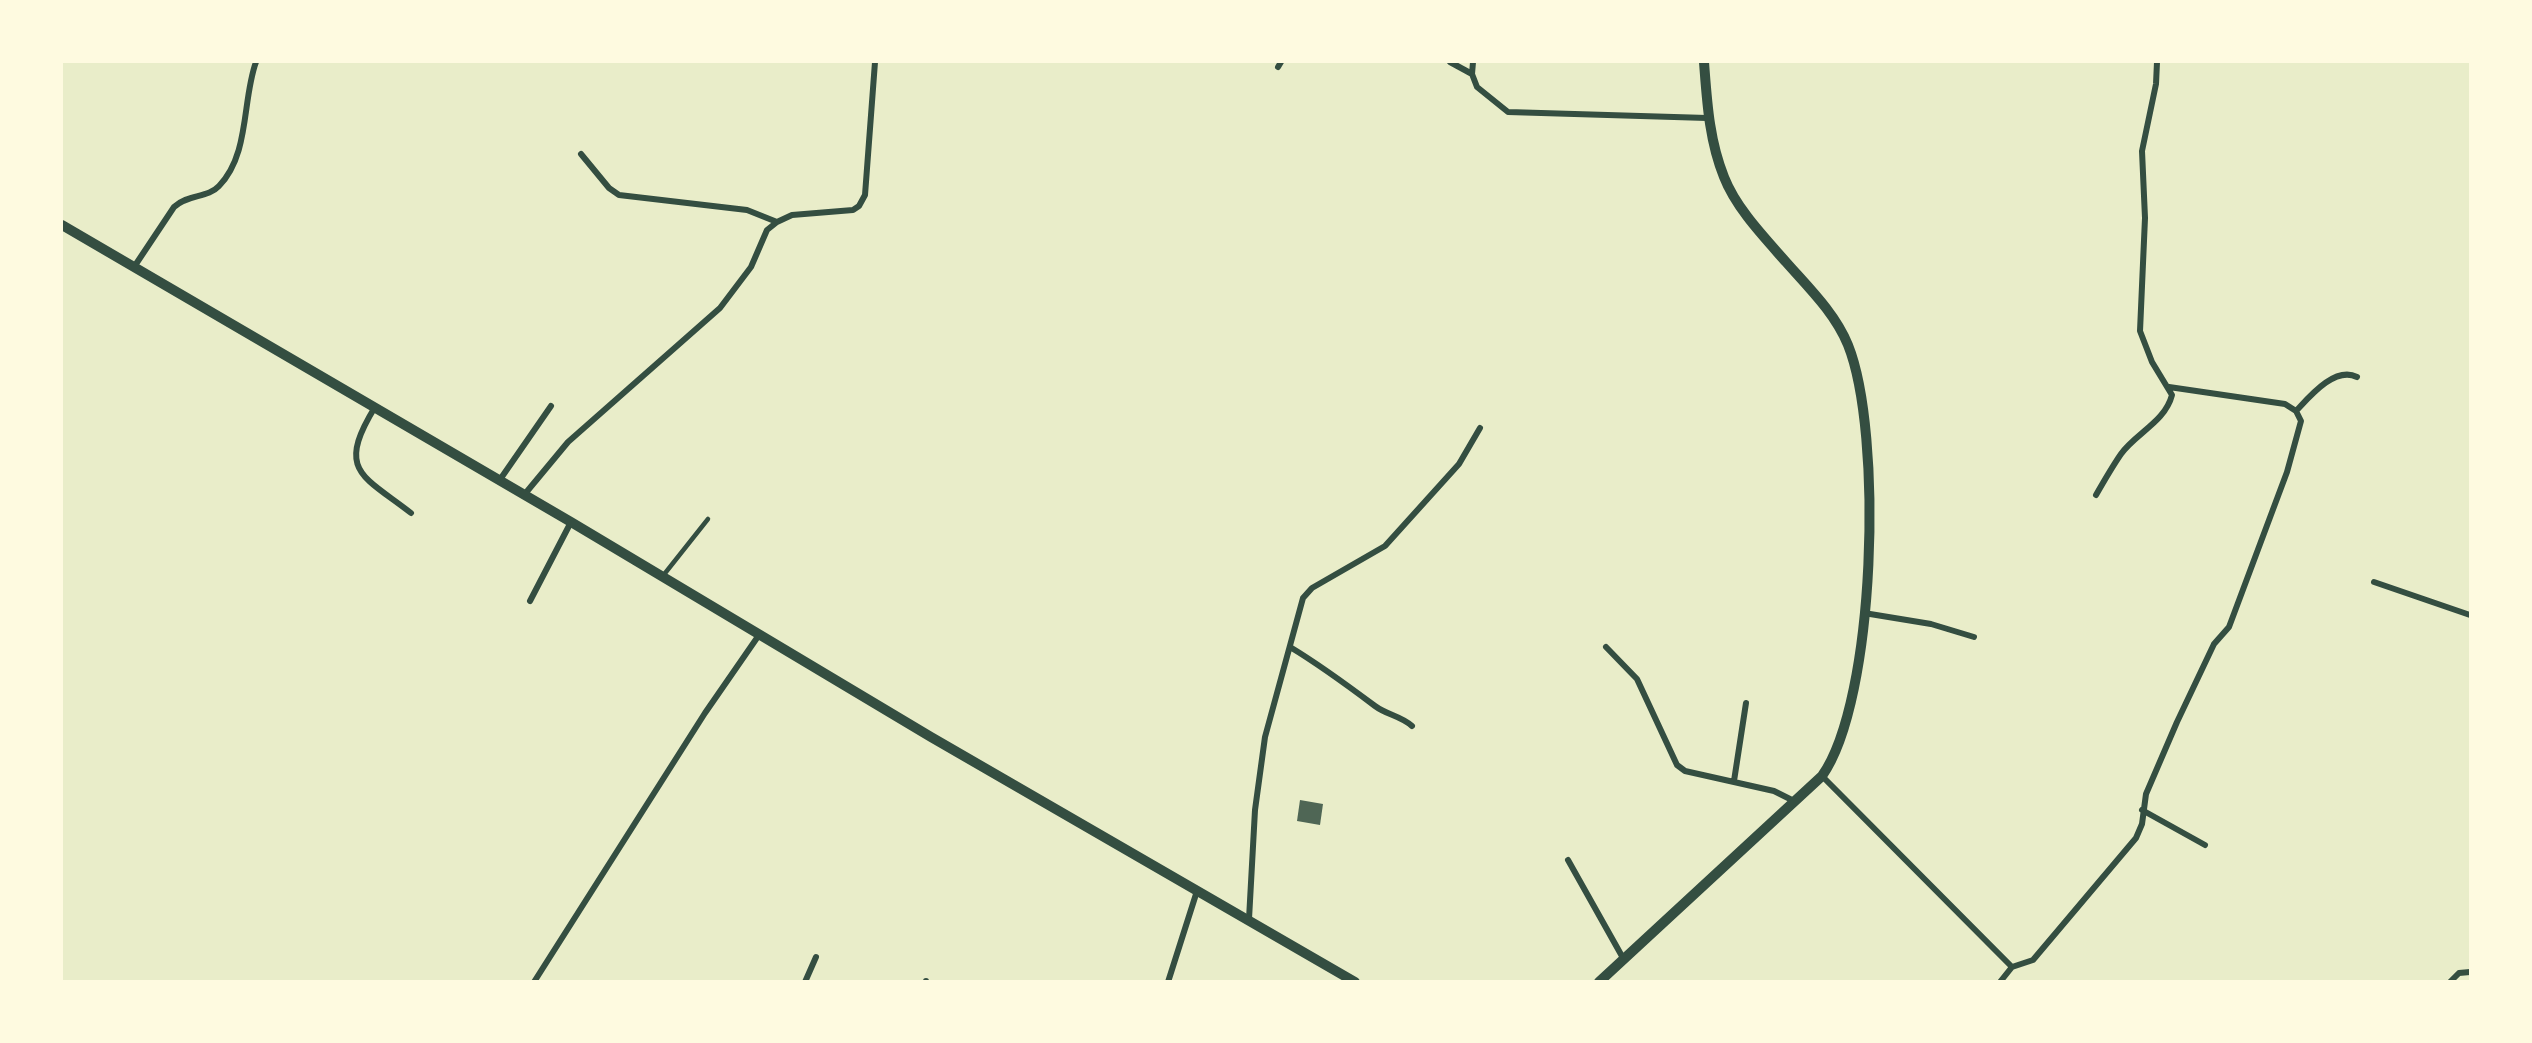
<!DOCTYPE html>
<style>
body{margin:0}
#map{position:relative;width:2532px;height:1043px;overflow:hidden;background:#e9edc9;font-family:"Space Grotesk",sans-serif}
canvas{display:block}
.frame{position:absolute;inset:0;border:63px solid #fefae0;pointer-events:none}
</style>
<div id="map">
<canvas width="2532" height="1043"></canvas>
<div class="frame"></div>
</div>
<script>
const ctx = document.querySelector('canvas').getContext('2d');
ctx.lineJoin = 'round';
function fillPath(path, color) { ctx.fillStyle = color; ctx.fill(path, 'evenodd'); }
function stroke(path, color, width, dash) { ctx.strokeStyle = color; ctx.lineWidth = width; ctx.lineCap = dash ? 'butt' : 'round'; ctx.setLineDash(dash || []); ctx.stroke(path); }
fillPath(new Path2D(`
 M1300,800L1323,804L1320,825L1297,821Z`), '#4f6655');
stroke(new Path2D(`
 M662,577L708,519`), '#344e41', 4.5);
stroke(new Path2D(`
 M1450,62L1472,74
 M1473,62L1472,74L1477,87L1508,112L1707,118
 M1278,67L1281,62
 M581,154L609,188L619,195L747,210L777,222
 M134,267L174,207C188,194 208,198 219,186C250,154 242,100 256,62
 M375,407C336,471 362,475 411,513
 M2296,411C2310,396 2335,366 2357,377
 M499,481L551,406
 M524,495L568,442L720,308L751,267L767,230L777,222L792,215L853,210L859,206L865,195L875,62
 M2096,495C2104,481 2112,467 2121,454C2136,433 2165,422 2172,395L2152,362L2140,331L2145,218L2142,151L2156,84L2157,62
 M2374,582L2470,615
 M530,601L571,522
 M1864,613L1931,624L1974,637
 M1290,647C1320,665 1347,685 1375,706C1387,715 1401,716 1412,726
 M1606,647L1637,679L1677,765L1685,771L1774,791L1796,802
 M1822,776L2012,967L2033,960L2136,838L2142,824L2146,794L2177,722L2214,644L2229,627L2287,472L2301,421L2296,411L2285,404L2169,387
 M1734,781L1746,703
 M2142,810L2205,845
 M1568,860L1623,958
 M1249,919L1255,810L1265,737L1303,598L1312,588L1385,546L1459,464L1480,428
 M926,981V982
 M534,982L705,713L759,635
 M805,982L816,957
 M1168,982L1197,891
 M2000,982L2012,967
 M2450,982L2459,973L2470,972`), '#344e41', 6);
stroke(new Path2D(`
 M62,225L571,522L931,737L1355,982
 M1599,982L1822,776C1876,700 1883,432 1848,345C1835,313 1808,287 1786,262C1764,237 1736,208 1724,177C1709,140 1707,101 1704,62`), '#344e41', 10);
</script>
